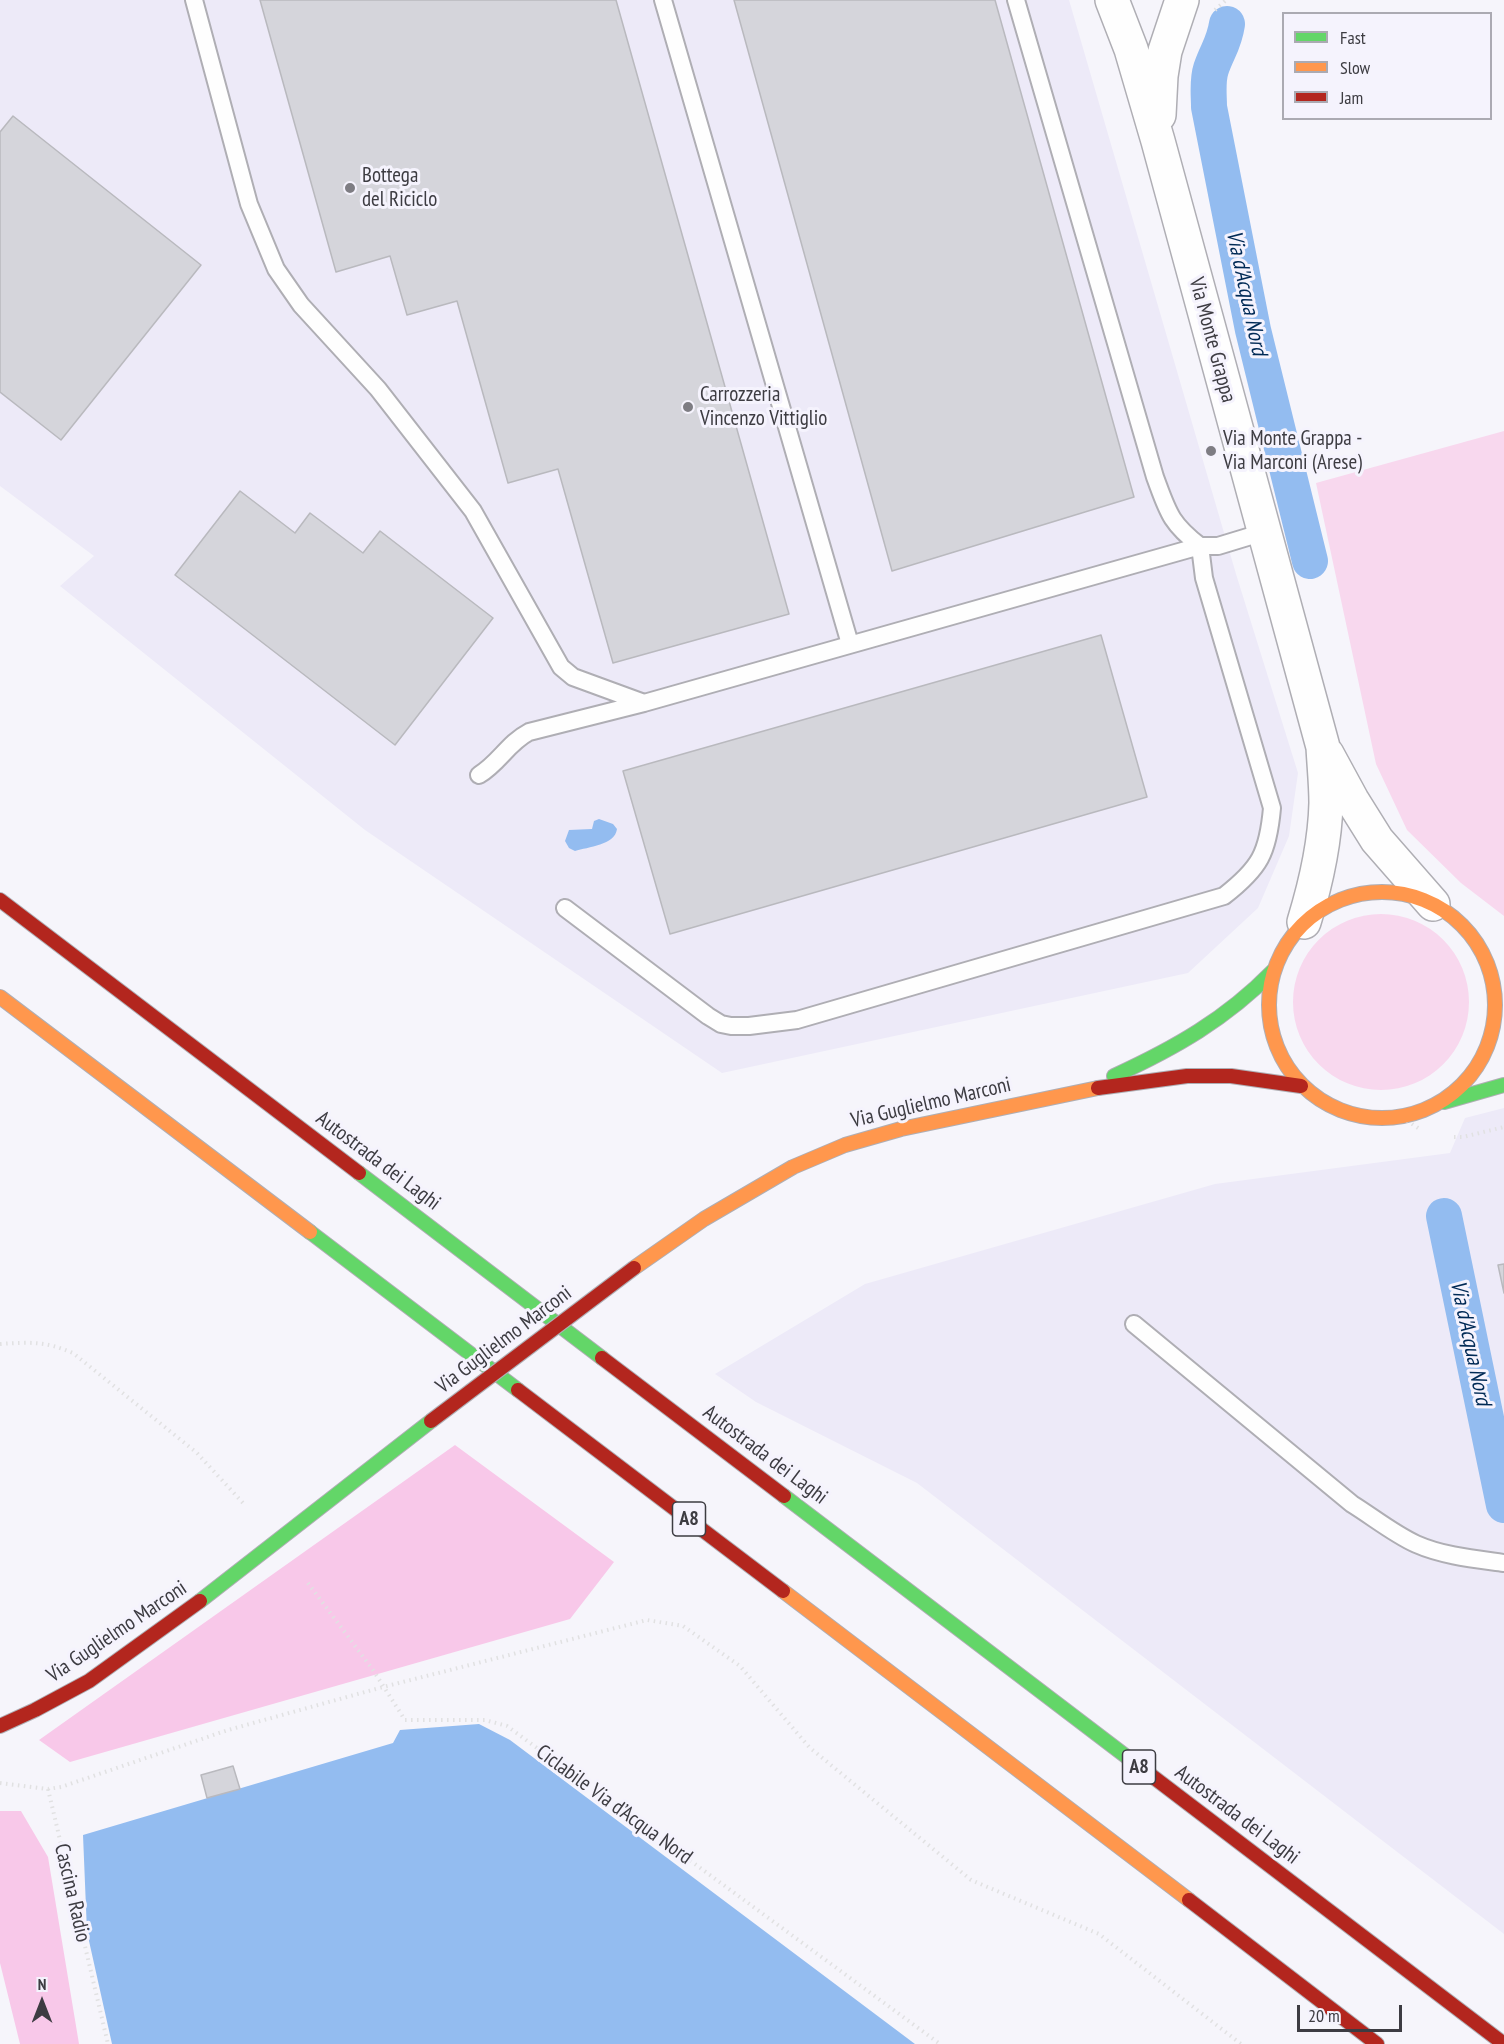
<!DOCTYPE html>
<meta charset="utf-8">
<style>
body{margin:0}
#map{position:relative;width:1504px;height:2044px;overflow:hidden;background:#f6f5fb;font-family:"PT Sans Narrow",sans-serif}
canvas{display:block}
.legend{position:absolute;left:1282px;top:12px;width:210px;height:108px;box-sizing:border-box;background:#f5f3fd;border:2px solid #abaab2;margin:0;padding:8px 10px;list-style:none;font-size:18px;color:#3d3c42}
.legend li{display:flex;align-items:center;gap:12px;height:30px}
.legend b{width:30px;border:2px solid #abaab2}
.north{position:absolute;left:12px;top:1972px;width:60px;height:60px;-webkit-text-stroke:4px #f5f3fd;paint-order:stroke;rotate:0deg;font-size:16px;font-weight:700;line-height:24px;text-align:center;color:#3d3c42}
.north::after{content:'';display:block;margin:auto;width:21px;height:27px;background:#3d3c42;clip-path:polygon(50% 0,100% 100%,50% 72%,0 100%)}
.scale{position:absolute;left:1297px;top:2005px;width:105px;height:27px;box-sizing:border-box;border:3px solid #3d3c42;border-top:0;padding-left:8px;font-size:18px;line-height:21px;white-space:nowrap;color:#3d3c42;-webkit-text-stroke:4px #f5f3fd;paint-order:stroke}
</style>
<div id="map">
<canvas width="1504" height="2044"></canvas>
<ul class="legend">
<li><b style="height:8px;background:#63d668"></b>Fast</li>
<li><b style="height:8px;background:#ff974d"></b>Slow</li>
<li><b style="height:8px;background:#b3261e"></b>Jam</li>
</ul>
<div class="north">N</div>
<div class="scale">20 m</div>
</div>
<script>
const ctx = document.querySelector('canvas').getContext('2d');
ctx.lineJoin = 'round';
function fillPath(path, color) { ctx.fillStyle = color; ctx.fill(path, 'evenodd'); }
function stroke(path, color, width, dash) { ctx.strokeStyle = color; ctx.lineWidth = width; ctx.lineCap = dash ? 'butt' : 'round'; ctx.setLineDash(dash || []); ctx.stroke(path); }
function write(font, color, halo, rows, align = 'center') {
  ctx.font = font + ' "PT Sans Narrow",sans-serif'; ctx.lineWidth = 6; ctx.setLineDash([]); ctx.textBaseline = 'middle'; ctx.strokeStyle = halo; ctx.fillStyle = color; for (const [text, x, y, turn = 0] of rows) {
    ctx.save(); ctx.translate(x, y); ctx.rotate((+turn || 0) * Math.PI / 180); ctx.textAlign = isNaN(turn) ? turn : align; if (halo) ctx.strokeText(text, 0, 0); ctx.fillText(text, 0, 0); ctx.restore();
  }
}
fillPath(new Path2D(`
 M0,0H1069L1236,574L1298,773L1289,836L1258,908L1188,973L722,1073L365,830L60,586L94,556L0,486Z
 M1504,1108V1934L917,1483L756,1402L715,1374L865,1284L1215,1184L1450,1153L1465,1118Z`), '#edeaf8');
fillPath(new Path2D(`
 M1504,431V916L1461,883L1407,830L1376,764L1316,483Z
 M1293 1002a88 88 0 1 1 176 0a88 88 0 1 1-176 0Z`), '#f8d8ee');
fillPath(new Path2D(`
 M455,1445L614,1562L570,1619L70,1762L39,1740Z
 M0,1811H21L48,1857L79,2044H20L0,1963Z`), '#f8c8e9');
fillPath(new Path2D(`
 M599,819L613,824L617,829C615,845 588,847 575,851L569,848L565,841L569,830L592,829L594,821Z
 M479,1724L510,1740L915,2044H112L87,1932L83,1835L393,1743L400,1730Z`), '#93bcf0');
stroke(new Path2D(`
 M1227,24C1224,44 1217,51 1211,69C1207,81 1209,95 1209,107L1253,330L1310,561
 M1444,1216L1504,1505`), '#93bcf0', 36);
const building = new Path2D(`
 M260,0H616L789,614L613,663L558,469L508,483L457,301L407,315L390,256L336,272Z
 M734,0H995L1134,497L892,571Z
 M13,116L201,265L61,440L0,392V132Z
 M240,491L295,533L310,513L363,553L380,531L493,618L395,745L175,575Z
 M1101,635L1147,797L670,934L623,771Z
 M1504,1264V1293L1498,1265Z
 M233,1766L240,1789L207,1798L201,1775Z`);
fillPath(building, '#d5d5db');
stroke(building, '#b9b9be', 1.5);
const lane = new Path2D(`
 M194,0L249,204L276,269L301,305L378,389L473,511L561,667L573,677L644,703L1200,546H1218L1264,532
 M663,0L850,644
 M479,775C499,763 508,743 529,732L644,703
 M565,908L708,1016L721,1024L731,1026H749L797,1020L1224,896C1260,868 1268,853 1272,808L1204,578L1200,546C1170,523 1168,512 1155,477L1016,0
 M1134,1324L1352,1504C1373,1517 1394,1534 1416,1544C1443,1556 1475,1559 1504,1563`);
const street = new Path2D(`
 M1112,0L1131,49L1158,141L1323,747C1324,766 1326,785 1326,803C1325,844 1316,883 1304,922
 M1159,115L1161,76L1165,51L1182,0
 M1327,754L1352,800L1377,840L1433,904`);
const fast = new Path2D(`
 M1114,1076C1175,1048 1226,1019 1273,971
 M1444,1102L1504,1085
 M359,1173L602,1358
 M310,1232L518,1390
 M784,1496L1148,1773
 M200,1601L431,1421`);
const slow = new Path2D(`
 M1269 1005a113 113 0 1 1 226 0a113 113 0 1 1-226 0Z
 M0,997L310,1232
 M634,1268L704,1219L793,1167L845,1145L901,1129L1098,1088
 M783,1591L1189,1900`);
const jam = new Path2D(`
 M0,900L359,1173
 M1098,1088L1187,1076H1231L1301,1086
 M602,1358L784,1496
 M518,1390L783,1591
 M0,1726L35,1710L89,1681L200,1601
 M1148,1773L1504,2044
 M1189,1900L1377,2044`);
stroke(lane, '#afaeb4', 20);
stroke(street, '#afaeb4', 36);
stroke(fast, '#afaeb4', 16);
stroke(slow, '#afaeb4', 16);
stroke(jam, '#afaeb4', 16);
stroke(new Path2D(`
 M1215,10L1226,0
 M1402,1117L1421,1130
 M1454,1137H1463L1504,1127
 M0,1344C30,1342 45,1341 73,1353L197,1453L243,1503
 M308,1583L373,1670L405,1720H485L507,1726L940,2044
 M0,1783L48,1789L61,1787L228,1730L383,1687L647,1620L683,1626L740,1666L809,1747L971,1880L1099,1934L1241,2044
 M48,1789L108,2044`), '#e1e1e2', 4, [1.5, 4.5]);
stroke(lane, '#fefefe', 16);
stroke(street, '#fefefe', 33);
stroke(fast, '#63d668', 14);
stroke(slow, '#ff974d', 14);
stroke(jam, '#b3261e', 14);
const jamBridge = new Path2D(`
 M431,1421L634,1268`);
stroke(jamBridge, '#afaeb4', 16, []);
stroke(jamBridge, '#b3261e', 14);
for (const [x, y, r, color] of [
 [350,188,6,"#7e7d83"],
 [688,407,6,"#7e7d83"],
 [1211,451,6,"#7e7d83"]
]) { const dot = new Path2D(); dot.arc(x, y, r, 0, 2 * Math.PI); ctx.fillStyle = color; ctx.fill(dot); stroke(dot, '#f5f3fd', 2); }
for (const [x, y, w] of [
 [689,1519,33],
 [1139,1767,33]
]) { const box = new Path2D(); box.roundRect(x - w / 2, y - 17, w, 34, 4.5); ctx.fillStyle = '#f5f3fd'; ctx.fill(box); stroke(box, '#3d3c42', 1.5); }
write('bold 20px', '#3d3c42', null, [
 ["A8",689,1519],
 ["A8",1139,1767]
]);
write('21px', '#3d3c42', '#f5f3fd', [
 ["Bottega",362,176],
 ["del Riciclo",362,200],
 ["Carrozzeria",700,395],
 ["Vincenzo Vittiglio",700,419],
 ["Via Monte Grappa -",1223,439],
 ["Via Marconi (Arese)",1223,463]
], 'left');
write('21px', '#3d3c42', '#f5f3fd', [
 ["Via Monte Grappa",1212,340,75],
 ["Via Guglielmo Marconi",931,1103,-13],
 ["Autostrada dei Laghi",378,1161,37],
 ["Via Guglielmo Marconi",504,1340,-37],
 ["Autostrada dei Laghi",765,1455,37],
 ["Via Guglielmo Marconi",117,1632,-34],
 ["Ciclabile Via d’Acqua Nord",614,1805,36],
 ["Autostrada dei Laghi",1237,1815,37],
 ["Cascina Radio",72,1893,77]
]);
write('italic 22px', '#002a56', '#f5f3fd', [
 ["Via d'Acqua Nord",1246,293,78],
 ["Via d'Acqua Nord",1470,1343,78]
]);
</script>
